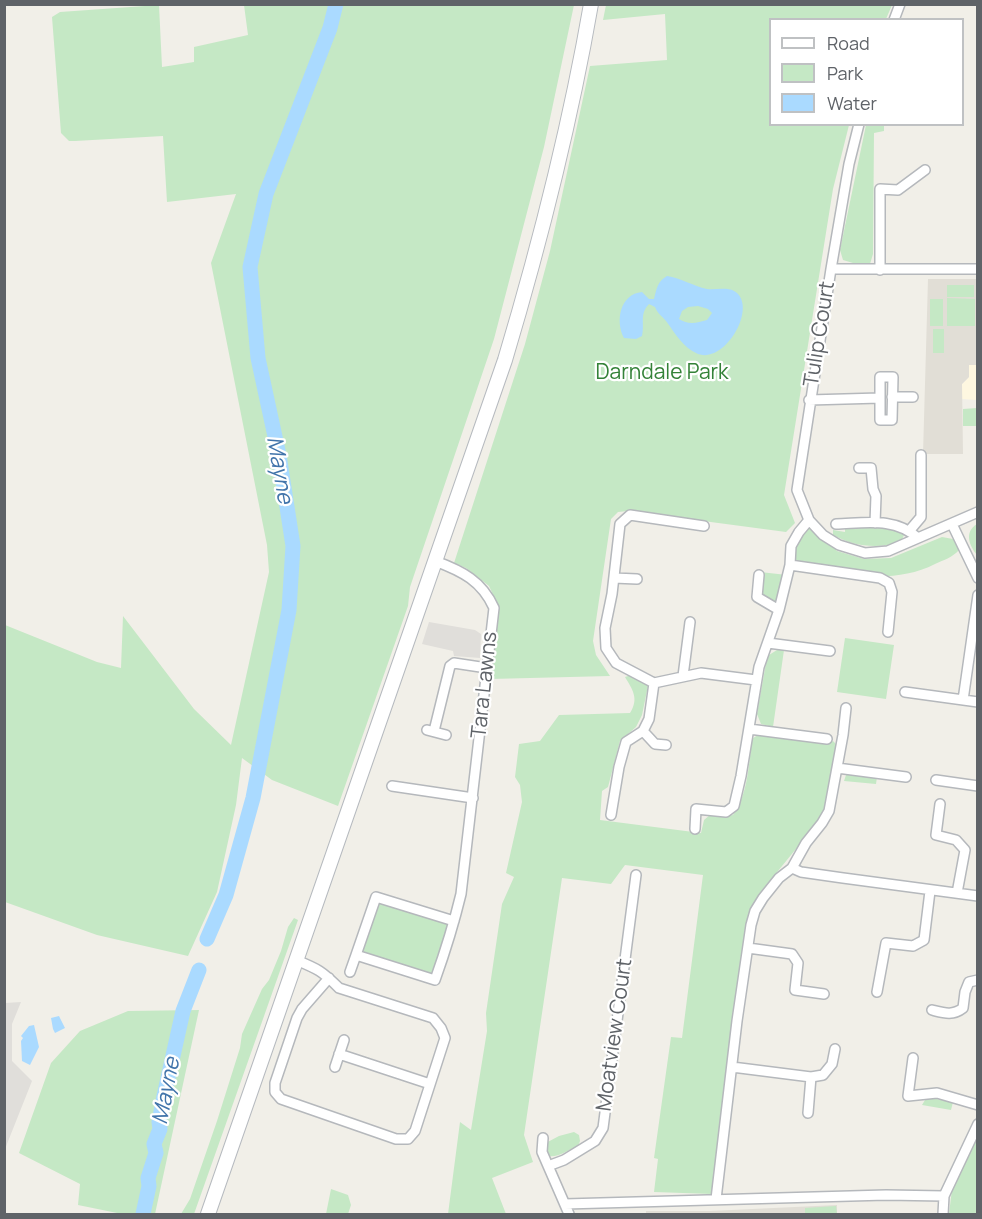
<!DOCTYPE html>
<style>
body{margin:0}
#map{position:relative;width:982px;height:1219px;overflow:hidden;background:#f1efe8;font-family:Manrope,sans-serif}
canvas{display:block}
.frame{position:absolute;inset:0;border:6px solid #5f6368;pointer-events:none}
.legend{position:absolute;left:769px;top:18px;width:195px;height:108px;box-sizing:border-box;background:#fff;border:2px solid #bfc1c3;margin:0;padding:8px 10px;list-style:none;font-size:18px;color:#5f6368}
.legend li{display:flex;align-items:center;gap:12px;height:30px}
.legend b{width:30px;border:2px solid #bfc1c3}
</style>
<div id="map">
<canvas width="982" height="1219"></canvas>
<div class="frame"></div>
<ul class="legend">
<li><b style="height:8px;background:#fff"></b>Road</li>
<li><b style="height:16px;background:#c5e8c5"></b>Park</li>
<li><b style="height:16px;background:#aadaff"></b>Water</li>
</ul>
</div>
<script>
const ctx = document.querySelector('canvas').getContext('2d');
ctx.lineJoin = 'round';
function fillPath(path, color) { ctx.fillStyle = color; ctx.fill(path, 'evenodd'); }
function stroke(path, color, width, dash) { ctx.strokeStyle = color; ctx.lineWidth = width; ctx.lineCap = dash ? 'butt' : 'round'; ctx.setLineDash(dash || []); ctx.stroke(path); }
function write(font, color, halo, rows, align = 'center') {
  ctx.font = font + ' Manrope,sans-serif'; ctx.lineWidth = 4.5; ctx.setLineDash([]); ctx.textBaseline = 'middle'; ctx.strokeStyle = halo; ctx.fillStyle = color; for (const [text, x, y, turn = 0] of rows) {
    ctx.save(); ctx.translate(x, y); ctx.rotate((+turn || 0) * Math.PI / 180); ctx.textAlign = isNaN(turn) ? turn : align; if (halo) ctx.strokeText(text, 0, 0); ctx.fillText(text, 0, 0); ctx.restore();
  }
}
fillPath(new Path2D(`
 M969,365H977V400L962,399V384L969,377Z`), '#fef7e0');
fillPath(new Path2D(`
 M429,622L475,630L481,634L480,658L454,656L453,651L422,644Z
 M21,1002L12,1024V1061L32,1081L5,1149V1003Z`), '#e0deda');
fillPath(new Path2D(`
 M928,279H977V365H969V377L962,384L963,454H923Z
 M837,1205V1214H646V1211H710Z`), '#e1ded6');
fillPath(new Path2D(`
 M159,5L162,67L194,62V47L248,35L244,5H574L544,147L494,339L410,587L408,606L338,806L272,780L242,758L236,805L217,892L188,956L97,935L5,902V625L97,662L121,668L123,616L194,709L231,745L269,572L267,545L211,263L236,194L167,202L163,136L75,141H69L61,133L52,17L60,12Z
 M606,5H892L886,19L770,20V124L849,125L833,189L784,495L795,523L786,532L628,511L618,512L611,519L593,641L596,655L610,676L490,679L497,603L489,586L466,568L454,563L525,344L550,251L590,66L667,60L665,14L603,20Z
 M866,125H884V131L874,133L873,254L870,264L853,263L843,260L840,250Z
 M947,285H974V297H947Z
 M947,298L975,299V326H947Z
 M930,299H943V326H930Z
 M933,329H944V353H933Z
 M977,408V426H963V409Z
 M809,520L837,551L864,559L891,558L942,537L953,539L959,550C953,557 944,560 935,564C890,587 839,572 790,565L791,546Z
 M977,524L978,555H977C969,545 964,532 977,524Z
 M845,527H890L903,530L904,535L901,542C877,549 855,547 833,535V530L845,532Z
 M760,572L787,575L779,610L757,597Z
 M845,638L894,645L886,699L837,692Z
 M777,650H784L773,727L761,724L757,714L766,663L769,655Z
 M631,675L641,680L648,686L642,715L636,727L620,741L608,787L602,791L600,820L701,833L704,820L711,814L726,816L733,815C748,795 749,763 752,739L759,734L829,743L833,741L836,744L828,799L822,817L760,893L749,914L738,979L725,1111L712,1194L654,1192L658,1159L654,1158L671,1037L682,1038L703,875L625,865L611,884L562,878L524,1135L533,1162L492,1178L506,1214H448L460,1122L471,1130L487,1031L486,1013L502,904L514,877L506,873L522,802L520,785L515,777L519,744L540,741L559,715L630,713C639,699 633,690 625,677Z
 M851,773L877,777L876,784L844,781L846,775Z
 M377,899L454,921L432,979L358,955Z
 M294,918L298,920L194,1214H181L190,1199L217,1121L240,1048L242,1034L262,989L269,980L281,951L288,927Z
 M199,1010L155,1214H122L78,1205L80,1184L19,1153L51,1063L80,1031L128,1011Z
 M931,1098L953,1102L951,1110L922,1105L925,1100Z
 M574,1132L579,1135L580,1141L578,1146C568,1150 558,1158 548,1156L542,1145L559,1136Z
 M977,1137V1214H949L952,1189Z
 M331,1189L348,1195L351,1205L348,1214H326Z
 M836,1206L837,1214H805V1208Z`), '#c5e8c5');
fillPath(new Path2D(`
 M329,5H342C337,20 340,41 322,49L319,43Z
 M667,276C681,278 693,286 707,289C715,290 727,287 734,291C759,305 726,364 698,354C683,348 675,333 666,321C662,316 657,313 655,307L649,304C639,314 645,324 642,336L636,339L624,338C615,321 620,294 642,292L649,299H654C657,288 657,282 667,276ZM698,306L708,309L712,313L707,320C697,323 688,325 679,319L682,311L688,307Z
 M59,1016L65,1028L55,1033L53,1029L51,1018Z
 M34,1025L39,1047L30,1065L22,1061L21,1041L23,1038L21,1036L29,1026Z`), '#aadaff');
stroke(new Path2D(`
 M207,939L226,895L253,798L289,610L293,546L279,455L258,358L250,267L266,194L330,28L336,4
 M143,1214L149,1186L148,1178L156,1153L154,1144L160,1129L159,1122L164,1096L183,1011L199,970`), '#aadaff', 15);
const street = new Path2D(`
 M894,20L900,4
 M859,124L849,164L831,269L797,490L809,520L823,535L839,545L865,553L888,551L978,512
 M831,269H978
 M880,270V189L898,190L925,170
 M880,377H893L892,420H880Z
 M892,397H913
 M809,400L880,398
 M859,468H871L873,489L876,496L875,523
 M836,524C866,523 895,517 918,538
 M952,524L978,578
 M704,526L630,515L620,524L612,594L605,628L606,648L616,663L654,683L701,673L756,680
 M910,530L921,517V455
 M435,561C462,571 482,581 494,608L461,894C454,923 445,952 435,980L356,955L376,897L454,921
 M790,565L880,578L889,583L892,592L888,632
 M759,575L757,597L779,610
 M614,578L637,579
 M768,643L830,651
 M683,676L690,622
 M905,692L978,702
 M963,700L978,595
 M749,729L827,739
 M427,730L446,735
 M434,731L450,666L454,663L487,668
 M643,731L655,744L666,745
 M837,768L906,777
 M936,780L978,786
 M392,786L473,798
 M940,804L936,835L956,840L965,850L957,893
 M611,815L619,767L626,742L643,731L649,719L654,683
 M695,829L696,809L726,812L734,806L741,776L759,667L779,610L790,565L791,546L799,532L809,520
 M792,868L801,872L843,878L978,896
 M748,948L792,954L798,963L795,990L824,994
 M296,960C318,969 322,971 339,988L433,1018L441,1028L445,1038L415,1131L408,1139H396L281,1099L275,1092V1083L297,1018L302,1009L329,978
 M350,972L356,955
 M877,992L886,943L913,946L924,940L930,891
 M932,1010C944,1013 953,1016 963,1008L965,992L969,982L978,980
 M339,1054L430,1084
 M913,1058L908,1096L937,1093L978,1105
 M335,1067L344,1040
 M732,1067L811,1077L823,1075L832,1064L835,1049
 M808,1113L811,1077
 M543,1138L542,1152L569,1214
 M548,1166L564,1160L595,1141L603,1128L636,875
 M716,1199L737,1021L751,925L755,911L763,898L779,878L792,868L806,843L822,823L829,811L843,735L846,708
 M565,1204L886,1195L944,1196
 M943,1214L944,1196L978,1124`);
const secondary = new Path2D(`
 M208,1214L505,360C540,243 570,125 591,4`);
stroke(street, '#b5b8bc', 12);
stroke(secondary, '#b6babf', 16);
stroke(street, '#fff', 9);
stroke(secondary, '#fff', 14);
write('21px', '#5f6368', '#fff', [
 ["Tulip Court",820,334,-81],
 ["Tara Lawns",485,685,-84],
 ["Moatview Court",615,1035,-82]
]);
write('21px', '#348238', '#fff', [
 ["Darndale Park",662,373]
]);
write('italic 22px', '#4174aa', '#fff', [
 ["Mayne",279,470,80],
 ["Mayne",167,1091,-79]
]);
</script>
